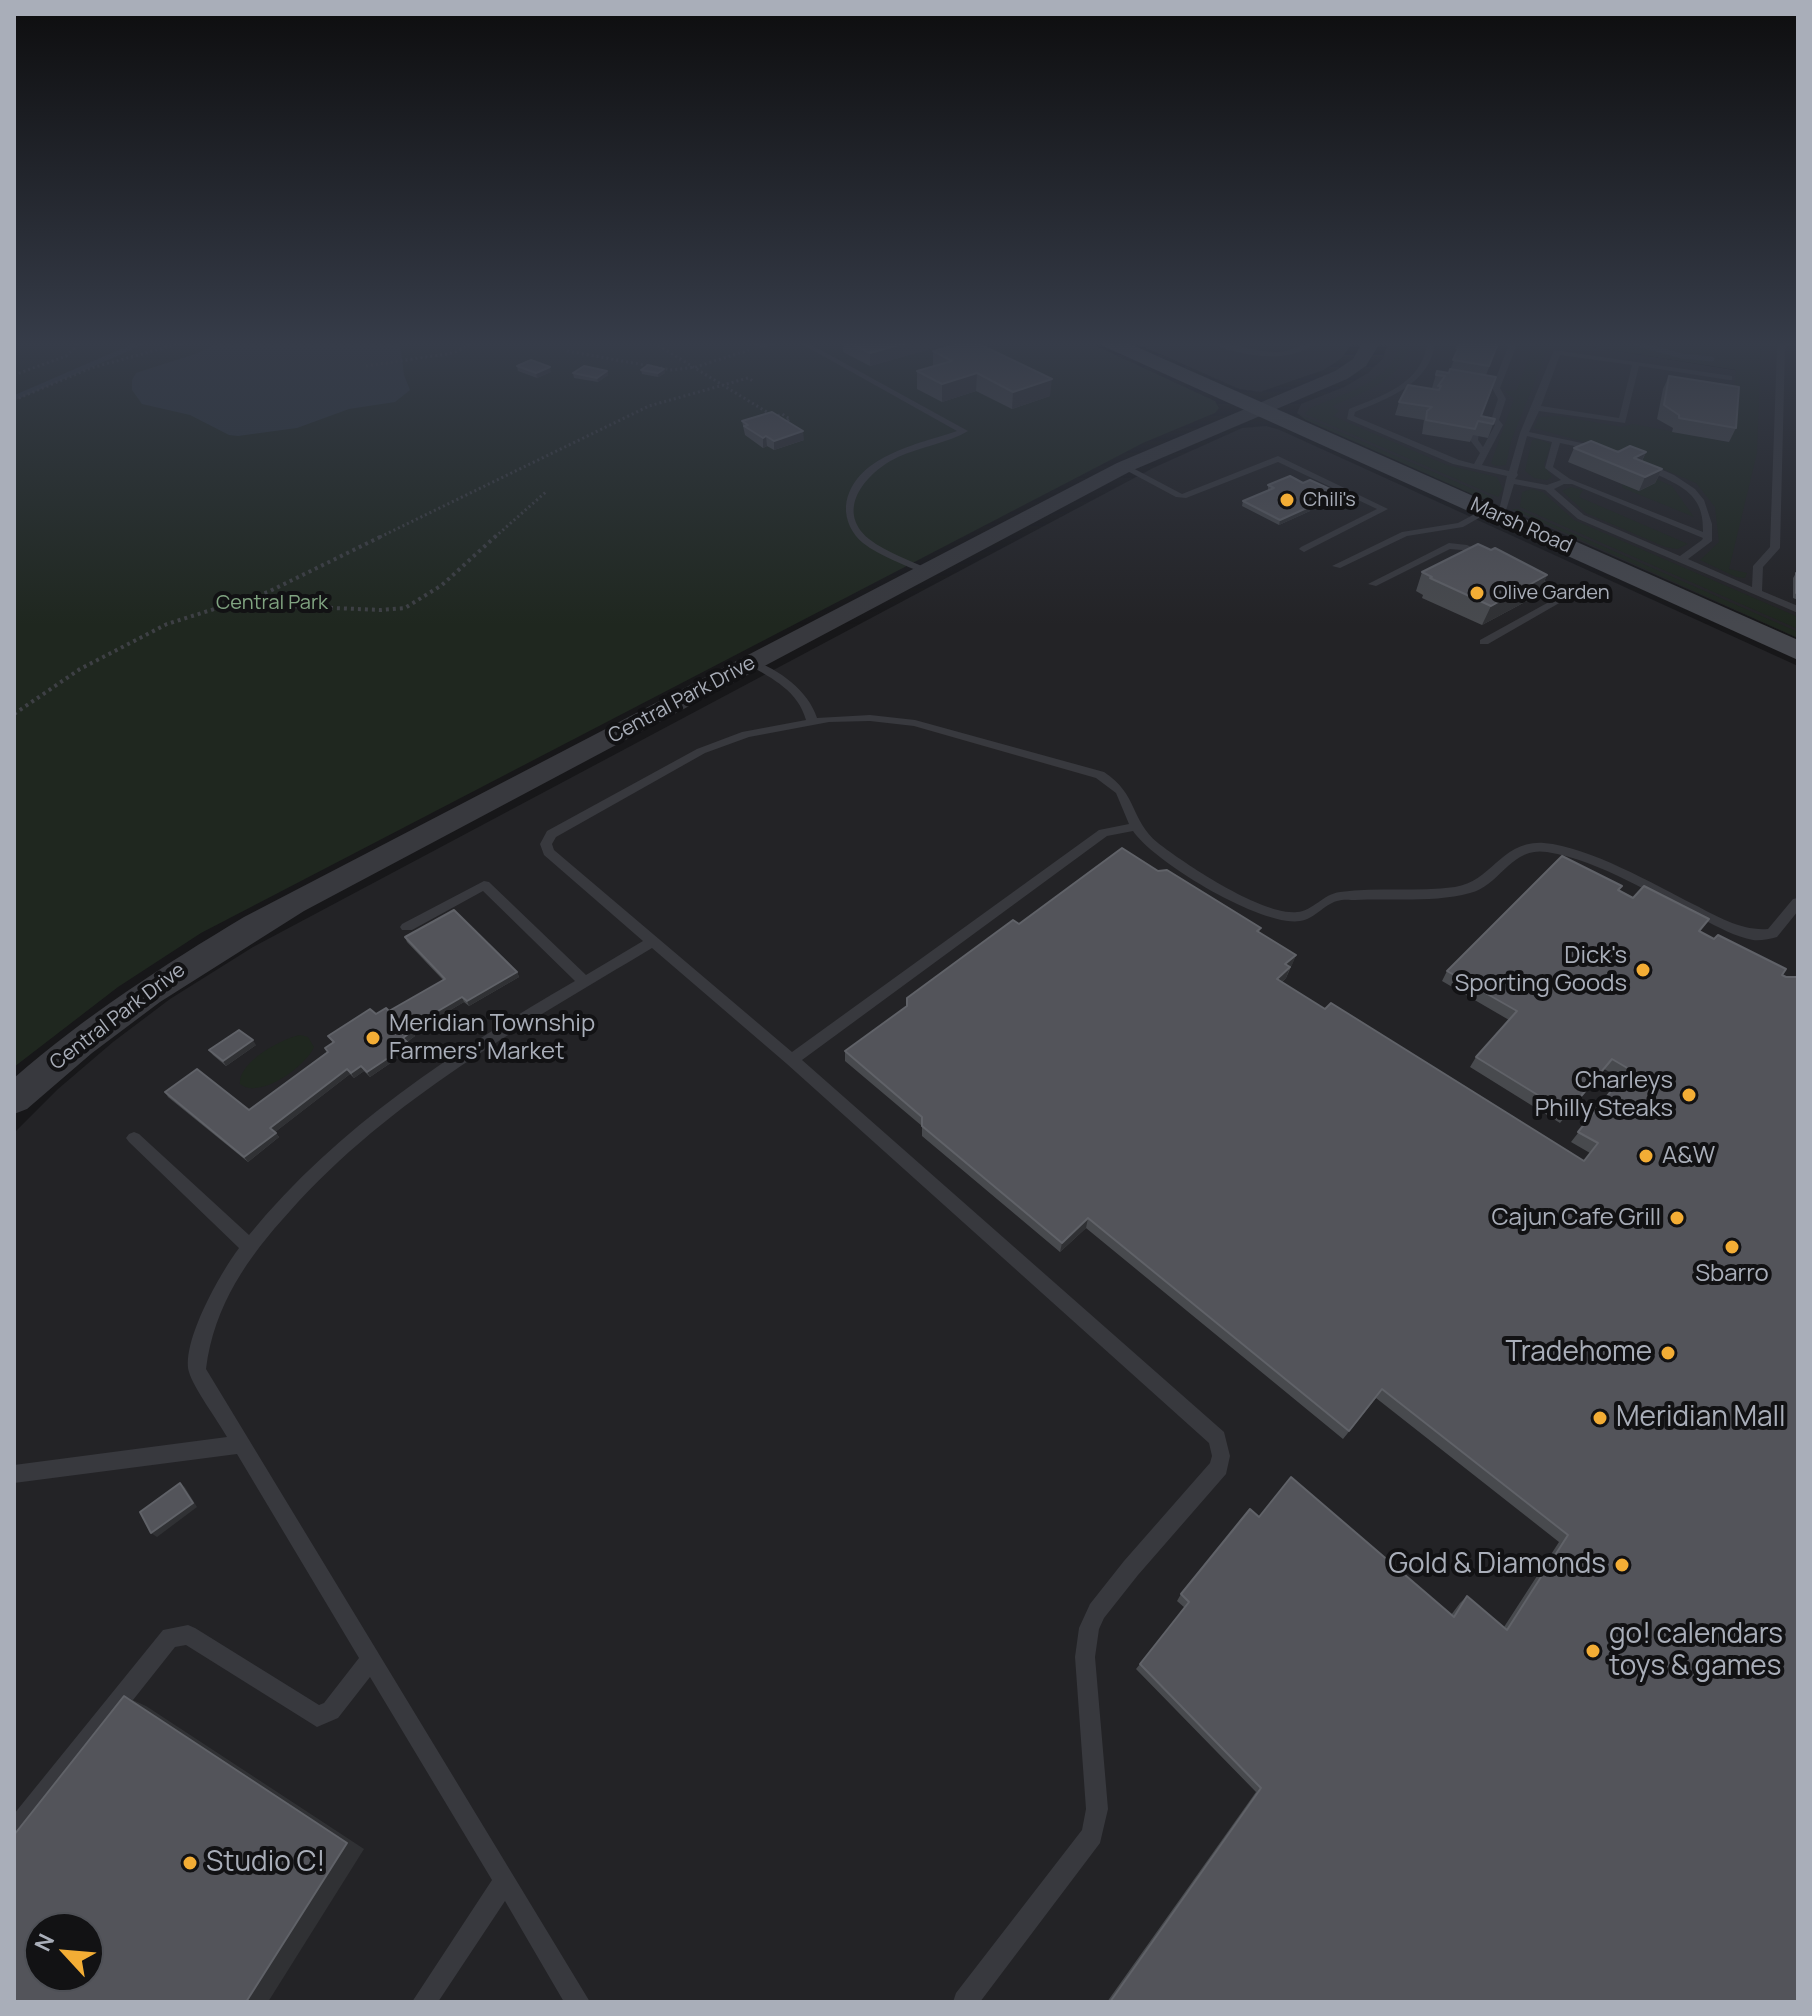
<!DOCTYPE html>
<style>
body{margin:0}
#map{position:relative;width:1812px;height:2016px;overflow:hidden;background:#171719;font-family:Manrope,sans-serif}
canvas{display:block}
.frame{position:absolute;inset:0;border:16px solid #a9aeb9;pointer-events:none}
.north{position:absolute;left:24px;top:1912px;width:80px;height:80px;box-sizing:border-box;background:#121214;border:2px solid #4e5056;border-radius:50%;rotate:296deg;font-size:22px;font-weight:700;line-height:32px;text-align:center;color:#a9aeb9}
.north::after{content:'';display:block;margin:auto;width:28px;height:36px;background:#f3ad35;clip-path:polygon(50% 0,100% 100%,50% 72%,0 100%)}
</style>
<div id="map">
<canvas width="1812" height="2016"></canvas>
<div class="frame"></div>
<div class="north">N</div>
</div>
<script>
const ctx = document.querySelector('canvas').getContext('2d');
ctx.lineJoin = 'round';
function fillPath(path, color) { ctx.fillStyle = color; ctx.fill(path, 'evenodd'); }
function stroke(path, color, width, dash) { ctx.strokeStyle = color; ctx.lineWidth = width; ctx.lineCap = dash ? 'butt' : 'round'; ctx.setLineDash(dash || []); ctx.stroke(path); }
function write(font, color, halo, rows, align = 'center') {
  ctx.font = font + ' Manrope,sans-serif'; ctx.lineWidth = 8; ctx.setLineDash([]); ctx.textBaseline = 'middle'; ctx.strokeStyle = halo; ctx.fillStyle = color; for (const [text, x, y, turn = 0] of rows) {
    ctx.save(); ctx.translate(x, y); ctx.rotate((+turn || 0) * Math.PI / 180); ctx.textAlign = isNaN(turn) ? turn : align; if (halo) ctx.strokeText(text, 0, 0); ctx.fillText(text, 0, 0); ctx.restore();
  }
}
fillPath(new Path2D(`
 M1135,343H1352L1342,358L1324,370L1260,392L1239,389Z
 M1388,343H1567L1759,374L1761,343H1798V638L1306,420L1297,413L1301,404L1344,387L1368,373L1383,358Z
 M1266,426L1280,430L1798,666V2002H14V1133L58,1089L113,1042L170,999L253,947L1153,468L1242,428ZM40,1928H88V1976H40Z`), '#232326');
fillPath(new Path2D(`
 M14,343H1090L1215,401L1219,408L1215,413L1143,443L1074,479L201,933L118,987L14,1067Z
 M1400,343H1409C1405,380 1361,393 1332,406L1339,411L1333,416L1447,465L1497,477L1503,489L1498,497L1305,414L1309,409C1342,393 1392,384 1400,343Z
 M1534,343H1550L1511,441L1506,465L1495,466L1491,463L1514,399L1504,391L1517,390Z
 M1567,343H1761L1757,453L1729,569L1747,573L1745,578L1736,577L1700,560L1719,542L1715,507L1696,483L1624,453L1534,428L1539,417L1559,416L1622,427L1633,424L1728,442L1736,370Z
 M1297,413L1303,416L1494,498L1483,499L1306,420Z
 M1538,439L1551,444L1544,465L1552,477L1547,480L1534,478L1525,471L1532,440Z
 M1634,469L1672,486L1694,517L1623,488L1622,484L1639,491Z
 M1571,487L1583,490L1579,497L1688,544L1677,549L1665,547L1586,513L1562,491Z
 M1532,489L1543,492L1574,520L1798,617V629L1520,507L1522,492Z
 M1512,509H1518L1798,632V638Z
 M300,1035L308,1037L314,1047C306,1066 260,1100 240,1084C238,1062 281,1039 300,1035Z`), '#1f271f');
fillPath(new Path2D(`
 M217,343H400L404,375L410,390L395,402L349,409L297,428L238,436L229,435L190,415L142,404L132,390V380L136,373L198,353Z`), '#2d363d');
stroke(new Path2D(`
 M1635,343L1682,356L1712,359
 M14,398L141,343`), '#2d363d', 5);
stroke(new Path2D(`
 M654,343L775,417L782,414L790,419L782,424
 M567,351L672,370L696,367L749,350
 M366,366L453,353L473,343
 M14,375L66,356L79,343
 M14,400L91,368L182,343
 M380,537L649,406L748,378L753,381
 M495,537L547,491`), '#3e4045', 3, [2, 3]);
stroke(new Path2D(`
 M239,604L381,610L405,608L442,585L497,535
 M14,714L80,669L167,624L268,592L384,535`), '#3e4045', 4, [3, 4]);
fillPath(new Path2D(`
 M754,343H784L761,348Z
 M800,343H808L968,431C948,443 920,447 898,457C868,471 833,509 869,539C887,553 910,560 930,570V574H924C904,564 881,557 863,543C852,534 845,520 846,506C852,456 919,444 957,431Z
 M1211,343C1233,342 1255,352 1277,352C1291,352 1302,342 1315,343C1290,365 1239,356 1211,343Z
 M1427,343H1435C1430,384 1389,398 1355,412L1354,416L1459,460L1474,464L1480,453L1470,440L1473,433H1479L1478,440L1483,447L1495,425L1491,420L1498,399L1492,388L1508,347L1506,343H1513L1516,347L1500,388L1506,399L1499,420L1503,425L1482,465L1509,471L1520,433L1554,350L1732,376V380H1729L1639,366L1625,423L1539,411L1529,432L1601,447L1602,449L1598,451L1560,443L1553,467L1570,479L1703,532C1705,486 1669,484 1640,465L1647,463L1674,475L1695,489L1704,500L1712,524V541L1688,559L1752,587L1753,566L1770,547L1777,347L1783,343H1791L1785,348L1780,548L1763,567L1762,591L1798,606V613L1578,519L1545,490L1514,484L1504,517L1497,519L1507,476L1453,464L1347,419L1349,409C1382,396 1423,383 1427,343ZM1560,355L1632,365L1619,418L1541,406ZM1527,436L1552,442L1545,468L1561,480L1547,485L1515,479L1518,475L1517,473ZM1564,484H1572L1703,538L1702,540L1680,556L1584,515L1554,489Z
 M1278,456L1388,509L1304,552L1299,549L1301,547L1377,509L1278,462L1186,498L1176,497L1120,467L1127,465L1182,494Z
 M1484,509L1491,511L1463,527L1407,536L1340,568L1332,566L1402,532L1458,523Z
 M1449,543L1467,545L1490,556L1485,559L1462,550L1450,549L1376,586L1368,584Z
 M1523,573H1529L1564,590L1568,598L1488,644H1480V640L1558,597L1557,594L1523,577Z
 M753,660C779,670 808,690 817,718L870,715L915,720L1104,772C1138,794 1130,820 1158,843C1185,864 1263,916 1297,912C1313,911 1323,894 1340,892C1378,887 1417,892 1455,887C1492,882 1501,840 1544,843C1590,847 1653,884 1695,905C1718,917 1742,931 1768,929L1793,899L1798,898V911L1777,937C1770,939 1760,941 1753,940C1736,937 1718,927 1702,919C1653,896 1602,861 1547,852C1511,846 1501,885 1470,893C1434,903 1393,898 1355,900C1350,900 1343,899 1337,901C1323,905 1315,919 1300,921C1262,927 1155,863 1133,831L1107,836L802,1060L1224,1432L1230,1456L1226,1474L1138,1575L1104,1618L1099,1629L1095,1657L1108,1809L1100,1843L980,2002H953L956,1993L1082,1830L1086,1809L1075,1657L1079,1628L1090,1604L1124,1561L1210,1463L1212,1456L1209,1443L787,1064L652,948C524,1025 391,1098 290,1211C248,1257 214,1305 206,1369L590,2002H564L505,1901L438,2002H412L492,1880L370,1677L338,1718L317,1727L186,1645L175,1647L22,1840L14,1843V1814L163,1630L188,1625L195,1628L319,1705L324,1703L359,1658L237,1454L14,1483V1465L227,1437C218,1421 193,1387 189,1372C181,1342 221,1272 239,1248L129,1142L126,1138L129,1134L134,1132L139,1134L249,1235C339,1125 453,1052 575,981L483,891L412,930H402L400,927L402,924L484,881L489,882L586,975L643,941L544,855L540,844L547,831L697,749L742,732L806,720C798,691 773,679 749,665L748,663ZM870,721L914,726L1096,778L1116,793L1129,824L1099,830L792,1052L554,850L552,844L556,837L705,753L749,737L829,722Z`), '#38393e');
fillPath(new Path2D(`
 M1362,343H1380L1366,366L1347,379L1131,471L304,911L160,1002L92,1053L27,1109L14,1114V1078C85,1016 164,965 244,917L1117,463L1335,371L1353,359Z`), '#38393e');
fillPath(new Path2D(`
 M1102,343H1128L1798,640V660L1105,347Z`), '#46484e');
fillPath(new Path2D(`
 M843,343H951L870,366L843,352Z
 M1457,343H1499L1486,375L1481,416L1495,419L1488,438L1473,435L1470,442L1422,434L1424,420L1395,415L1399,402L1437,390V389L1432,388L1437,371L1449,373L1458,349H1455Z
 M933,351L1050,396L1012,409L976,391L942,402L917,389V371L933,367Z
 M517,366L551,372L537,378L518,371Z
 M664,369L665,373L658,377L642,374L641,370Z
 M607,371L608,375L598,382L574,378L573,373Z
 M1669,376L1736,428L1729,442L1672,432L1673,428L1657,419L1663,389Z
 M742,421L804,440L774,450L767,446L763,448L745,435Z
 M1574,448L1646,452L1642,461L1662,469L1655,483L1639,491L1568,462Z
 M1268,485L1331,495L1309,505L1311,506L1310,511L1279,525L1242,506L1243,501L1268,491Z
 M1422,572L1547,575L1538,595L1482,625L1422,598L1423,595L1416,591Z
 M1796,573L1798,574V600L1793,598V578Z
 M1158,871L1261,928L1259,932L1296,955L1286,978L1282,982L1325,1009L1584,1161L1590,1153L1571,1142L1621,1078L1604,1069L1560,1123L1470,1067L1476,1057L1509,1020L1442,981L1447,971L1622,886L1619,890L1782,975L1798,2002H1107L1256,1792L1136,1669L1185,1608L1177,1601L1181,1594L1259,1517L1451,1615L1460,1603L1467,1596L1504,1627L1559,1542L1376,1398L1343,1439L1086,1228L1060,1252L922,1136V1126L845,1061V1051L1019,924Z
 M405,937L517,972L519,977L469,1006L464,1002L413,1032L415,1036L407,1042L411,1049L370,1077L364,1071L354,1078L350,1074L275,1132L279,1137L248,1162L168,1097L165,1092L249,1110L327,1052L325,1048L333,1043L328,1036L376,1014L389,1011L443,980L407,942Z
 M256,1045L226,1066L213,1055L209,1050Z`), '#484a4e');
fillPath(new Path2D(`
 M906,343H951L870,366V353Z
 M550,367L551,372L537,378L536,373Z
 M664,369L665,373L658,377V373Z
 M607,371L608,375L598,382L597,378Z
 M977,373L976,391L942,402V384Z
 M1052,379L1050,396L1012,409L1013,392Z
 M803,431L804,440L774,450V441Z
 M766,436L767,446L763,448V438Z
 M1646,452L1639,466L1634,458Z
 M1662,469L1655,483L1639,491L1645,477Z
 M1332,490L1331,495L1303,507L1304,502Z
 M1311,506L1310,511L1279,525L1280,520Z
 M1547,575L1538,595L1482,625L1491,606Z
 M1296,955L1292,965L1281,975L1285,964Z
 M1290,967L1286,978L1273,989L1277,979Z
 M517,972L519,977L469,1006L467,1001Z
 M462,997L464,1002L413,1032L415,1036L405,1043L403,1038L409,1028Z
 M253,1040L256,1045L226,1066L223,1061Z
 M409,1044L411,1049L370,1077L367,1072Z
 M361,1066L364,1071L354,1078L351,1073Z
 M347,1069L350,1074L274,1133L270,1128Z
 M276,1133L279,1137L248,1162L244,1157Z
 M1088,1218L1086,1228L1060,1252L1062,1243Z
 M180,1483L185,1487L197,1507L157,1537L151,1533Z
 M124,1696L146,1706L364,1849L268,2002H246Z`), '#303134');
const building = new Path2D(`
 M850,343H906L870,353Z
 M962,343H977L1052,379L1013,392L977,373L942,384L917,371L952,361L933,351Z
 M1461,343H1498L1489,366L1453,360Z
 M531,360L550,367L536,373L517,366Z
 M648,365L664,369L658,373L641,370Z
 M584,366L607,371L597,378L573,373Z
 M1450,369L1496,377L1481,416L1495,419L1493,424L1478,421L1475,429L1426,420L1427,411L1432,407L1399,402L1408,385L1439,390L1441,386H1438L1445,376L1436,375L1437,371L1449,373Z
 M1669,376L1739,387L1736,428L1679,418V415L1664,405Z
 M772,412L803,431L774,441L766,436L763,438L744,426L748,425L742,421Z
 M1591,441L1618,452L1630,446L1646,452L1634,458L1662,469L1645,477L1574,448Z
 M1290,476L1303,483L1310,480L1332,490L1304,502L1311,506L1280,520L1243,501L1274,488L1268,485Z
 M1478,544L1491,550L1495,548L1547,575L1491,606L1430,578L1432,577L1422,572Z
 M1796,573L1798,574V594L1796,593Z
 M1122,848L1158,871L1167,870L1261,928L1257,931L1296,955L1285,964L1290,967L1277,979L1325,1009L1331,1003L1584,1161L1598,1143L1578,1132L1629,1069L1612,1059L1567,1113L1476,1057L1517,1011L1447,971L1562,856L1622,886L1618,890L1633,898L1644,886L1709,919L1699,931L1714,939L1718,935L1786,969L1782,975L1786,977H1798V2002H1110L1261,1788L1140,1664L1189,1602L1181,1594L1250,1509L1259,1517L1291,1477L1454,1617L1467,1596L1507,1630L1568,1535L1382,1389L1349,1431L1088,1218L1062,1243L922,1126V1117L845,1051L907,1006V998L1013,920L1019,924Z
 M454,910L517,972L467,1001L462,997L409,1028L412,1031L403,1038L409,1044L367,1072L361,1066L351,1073L347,1069L270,1128L276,1133L244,1157L165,1092L197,1069L249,1110L328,1052L325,1048L334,1042L328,1036L370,1009L376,1014L386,1008L389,1011L445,979L405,937Z
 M239,1030L253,1040L223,1061L209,1050Z
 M180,1483L193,1503L151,1533L140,1512Z
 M124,1696L347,1843L246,2002H14V1835ZM40,1928H88V1976H40Z`);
fillPath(building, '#53545a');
stroke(building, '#606268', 2);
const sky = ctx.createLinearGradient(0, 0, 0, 625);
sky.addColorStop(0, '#0d0d0e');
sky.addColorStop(0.55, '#363c49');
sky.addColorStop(1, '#363c4900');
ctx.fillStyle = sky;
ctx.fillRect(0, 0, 1812, 625);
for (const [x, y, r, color] of [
 [1287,500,8,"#f3ad35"],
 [1477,593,8,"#f3ad35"],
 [1643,970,8,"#f3ad35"],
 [373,1038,8,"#f3ad35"],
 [1689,1095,8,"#f3ad35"],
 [1646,1156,8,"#f3ad35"],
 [1677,1218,8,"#f3ad35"],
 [1732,1247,8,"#f3ad35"],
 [1668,1353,8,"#f3ad35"],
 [1600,1418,8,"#f3ad35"],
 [1622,1565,8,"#f3ad35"],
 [1593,1651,8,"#f3ad35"],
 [190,1863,8,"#f3ad35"]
]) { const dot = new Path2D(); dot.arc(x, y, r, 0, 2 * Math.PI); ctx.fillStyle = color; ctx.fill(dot); stroke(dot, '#121214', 3); }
write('20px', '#a9aeb9', '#121214', [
 ["Chili's",1303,500],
 ["Olive Garden",1493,593]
], 'left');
write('20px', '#a9aeb9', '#121214', [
 ["Marsh Road",1521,526,24],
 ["Central Park Drive",682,700,-28],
 ["Central Park Drive",118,1017,-37]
]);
write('20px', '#80a481', '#121214', [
 ["Central Park",272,603]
]);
write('24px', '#a9aeb9', '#121214', [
 ["Dick's",1627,956],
 ["Sporting Goods",1627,984],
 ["Meridian Township",389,1024,"left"],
 ["Farmers' Market",389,1052,"left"],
 ["Charleys",1673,1081],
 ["Philly Steaks",1673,1109],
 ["A&W",1662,1156,"left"],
 ["Cajun Cafe Grill",1661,1218],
 ["Sbarro",1732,1274,"center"]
], 'right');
write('28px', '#a9aeb9', '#121214', [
 ["Tradehome",1652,1353,"right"],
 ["Meridian Mall",1616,1418],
 ["Gold & Diamonds",1606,1565,"right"],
 ["go! calendars",1609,1635],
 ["toys & games",1609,1667],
 ["Studio C!",206,1863]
], 'left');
</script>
